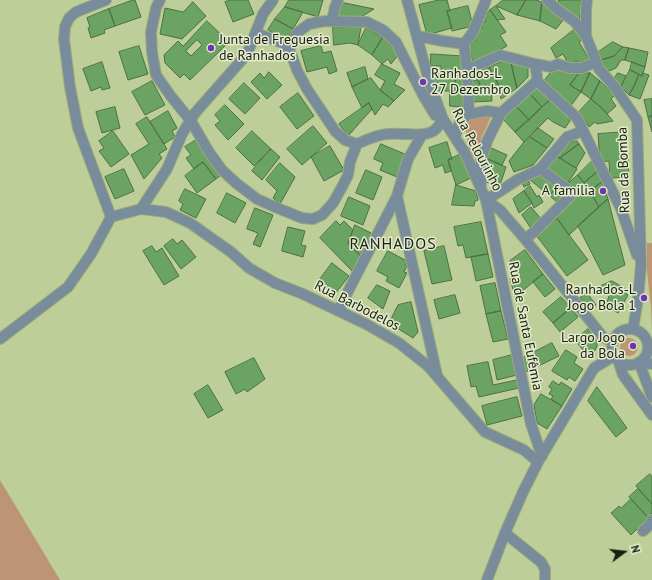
<!DOCTYPE html>
<meta charset="utf-8">
<style>
body{margin:0}
#map{position:relative;width:652px;height:580px;overflow:hidden;background:#bece98;font-family:"PT Sans",sans-serif}
canvas{display:block}
.north{position:absolute;left:604px;top:532px;width:40px;height:40px;-webkit-text-stroke:3px #e3ebd0;paint-order:stroke;rotate:75deg;font-size:11px;font-weight:700;line-height:16px;text-align:center;color:#1a1f0a}
.north::after{content:'';display:block;margin:auto;width:14px;height:18px;background:#1a1f0a;clip-path:polygon(50% 0,100% 100%,50% 72%,0 100%)}
</style>
<div id="map">
<canvas width="652" height="580"></canvas>
<div class="north">N</div>
</div>
<script>
const ctx = document.querySelector('canvas').getContext('2d');
ctx.lineJoin = 'round';
function fillPath(path, color) { ctx.fillStyle = color; ctx.fill(path, 'evenodd'); }
function stroke(path, color, width, dash) { ctx.strokeStyle = color; ctx.lineWidth = width; ctx.lineCap = dash ? 'butt' : 'round'; ctx.setLineDash(dash || []); ctx.stroke(path); }
function write(font, color, halo, rows, align = 'center') {
  ctx.font = font + ' "PT Sans",sans-serif'; ctx.lineWidth = 3; ctx.setLineDash([]); ctx.textBaseline = 'middle'; ctx.strokeStyle = halo; ctx.fillStyle = color; for (const [text, x, y, turn = 0] of rows) {
    ctx.save(); ctx.translate(x, y); ctx.rotate((+turn || 0) * Math.PI / 180); ctx.textAlign = isNaN(turn) ? turn : align; if (halo) ctx.strokeText(text, 0, 0); ctx.fillText(text, 0, 0); ctx.restore();
  }
}
fillPath(new Path2D(`
 M481,114L491,116L490,118C488,124 485,130 482,136C480,144 480,151 474,157L469,153L467,137L463,122Z
 M647,243H652V330L651,308L647,271Z
 M620 347a9 9 0 1 1 18 0a9 9 0 1 1-18 0Z
 M0,480L60,580H0Z`), '#bd9574');
const building = new Path2D(`
 M133,0H135L141,17L115,26L109,9Z
 M231,0H248L254,14L233,22L225,2Z
 M289,0H323L318,17L285,7Z
 M439,0H447L450,11H447L452,28L427,35L419,5Z
 M503,0H526L517,15L496,6Z
 M526,0H536L542,2L540,21L517,15Z
 M559,0H583L579,21L558,7Z
 M193,2L206,16L182,39L160,34L165,8L183,12Z
 M340,2L374,9L356,20L335,15Z
 M542,2L554,10L564,19L556,29L540,21Z
 M468,6L473,26L452,31L447,11Z
 M496,6L505,19L497,20L490,10Z
 M285,7L303,12L293,29L275,19Z
 M109,9L115,26L104,30L105,33L91,38L88,28L90,27L87,18Z
 M490,10L506,32L500,35L507,46L473,64L469,45L472,44L471,41L475,40V29L482,28L481,23L486,21L484,18Z
 M275,19L293,29L286,40L268,30Z
 M207,21L229,42L190,80L184,74L180,78L165,63L164,55L178,41L183,46ZM197,40L202,45L191,56L186,51Z
 M333,27H361L358,45L350,43L334,45Z
 M366,28L383,37L372,55L358,45Z
 M575,29L582,40L579,42L590,61L580,66L577,61L569,65L563,54L556,58L551,48Z
 M383,37L399,54L391,64L388,59L382,64L372,55Z
 M613,42L623,47L614,56L601,60L597,53Z
 M139,46L148,74L128,80L119,52Z
 M321,46L323,53L331,51L337,71L329,74L327,67L307,72L301,51Z
 M623,47L629,48L625,60H621L616,68L607,72L601,60L614,56Z
 M629,48L648,52L645,67L625,60Z
 M431,54L463,56L464,72H441V66H431Z
 M504,61L511,62L517,88L501,99L498,84L489,67Z
 M102,62L110,88L102,90L101,87L91,91L83,69Z
 M511,62L528,66V77L517,88Z
 M632,62L645,67L642,76L630,70Z
 M382,64L400,73L394,84L405,90L394,101L380,90L385,81L375,75Z
 M365,67L368,79L352,87L347,73Z
 M489,67L498,84L491,88L482,89L475,75Z
 M555,67H561L578,74L570,85L581,92L570,107L542,84Z
 M630,70L639,74L634,86L629,95L621,87Z
 M269,72L282,85L267,99L251,82L260,73L264,78Z
 M434,72H455L456,91H436Z
 M455,72H464V91H456Z
 M590,73L581,92L570,85L578,74Z
 M590,73L600,81L591,99L581,92Z
 M618,73L626,76L621,87L614,79Z
 M643,73L649,75L640,99L629,95L634,86L639,74L642,76Z
 M371,78L380,90L394,101L388,107L383,104L375,115L369,103L362,108L352,87Z
 M478,80L482,89H472L471,82Z
 M152,81L165,105L145,115L132,92Z
 M600,81L615,95L611,99L616,106L607,114L604,110L591,99Z
 M244,83L260,98L245,114L229,99Z
 M538,85L551,99L542,107L530,94Z
 M491,88L492,101L473,102L472,89Z
 M450,91H464L463,107L450,106Z
 M298,93L314,116L297,129L280,107Z
 M530,94L542,107L529,120L516,106Z
 M551,99L568,115L570,121L565,128L553,122L548,118L524,142L515,132Z
 M591,99L604,110L613,121L597,124L595,122L589,127L579,112Z
 M652,99V116L648,117L644,100Z
 M369,103L372,109L348,136L339,124Z
 M225,105L244,124L228,140L215,125L220,121L215,115Z
 M516,106L529,120L515,132L503,119Z
 M115,107L120,128L102,133L96,112Z
 M168,111L177,128L172,131L175,137L164,144L150,122Z
 M652,116V132L648,117Z
 M147,117L167,149L159,154L162,158L144,179L131,155L149,144L136,124Z
 M313,126L327,143L302,165L287,149Z
 M538,128L554,139L547,148L530,137Z
 M113,131L129,154L111,167L99,151L104,148L99,141Z
 M252,131L271,149L254,166L236,148Z
 M626,132L629,177L610,178L609,161L600,162L598,134Z
 M530,137L547,148L533,165L514,172L509,161L524,142Z
 M196,140L221,175L216,179L203,162L194,169L186,158L191,155L185,147Z
 M577,141L579,144L560,158L555,155L563,144Z
 M447,142L452,159L448,160L451,171L445,173L443,165L435,168L429,148Z
 M381,144L407,155L397,177L380,170L383,163L374,159Z
 M579,144L585,153L576,168L560,158Z
 M330,146L344,170L324,181L311,157Z
 M489,147L507,155L502,165L484,157Z
 M271,149L280,157L262,180L252,171Z
 M461,154L471,178L456,185L448,160Z
 M555,155L577,169L568,183L544,168Z
 M484,158L506,167L501,182L496,186L484,181Z
 M593,160L598,171L584,183L578,175Z
 M203,162L216,179L197,193L185,176Z
 M280,163L295,177L280,204L273,198L277,191L266,180Z
 M124,169L134,191L115,199L105,177Z
 M366,170L382,177L373,200L356,193Z
 M598,171L602,182L590,191L584,183Z
 M541,173L558,184L550,196L529,179Z
 M578,175L588,188L577,196L568,184Z
 M527,177L530,184L524,187L521,179Z
 M602,182L608,199L599,207L590,191Z
 M558,184L568,193L559,204L550,196Z
 M456,185L476,191L478,200L475,201L474,206L452,205Z
 M530,186L537,197L539,195L543,202L534,208L532,203L524,191Z
 M588,188L599,207L569,235L555,215L577,196Z
 M185,189L206,199L196,218L180,210L183,204L179,201Z
 M524,191L532,203L519,213L513,199Z
 M227,193L246,203L235,223L217,213Z
 M349,197L370,206L363,225L341,216Z
 M608,199L625,265L603,275L578,226Z
 M531,207L542,220L532,230L522,215Z
 M255,208L273,215L260,247L253,244L258,233L247,229Z
 M557,219L588,260L567,276L536,235Z
 M336,221L340,225L344,221L353,230L348,244L361,256L354,273L320,238Z
 M481,222L488,254L466,258L463,245L458,246L454,227Z
 M355,225L373,234L361,256L348,244Z
 M288,227L305,231L301,245L306,246L303,257L282,251Z
 M173,239L177,244L182,240L196,257L181,269L164,246Z
 M152,246L156,252L162,248L179,276L164,285L143,251Z
 M444,246L452,280L432,284L424,251Z
 M525,250L543,274L515,297L510,279L517,271L510,261Z
 M388,251L407,261L405,265L407,266L404,272L407,273L399,288L386,281L388,277L377,271Z
 M488,254L493,277L476,281L471,257Z
 M332,263L349,276L335,294L318,282Z
 M543,274L555,289L545,297L533,282Z
 M612,281L626,289L624,292L628,295L618,313L606,305L610,293L602,291L601,286Z
 M495,283L501,311L486,314L480,286Z
 M377,285L390,291L383,309L368,298Z
 M587,293L596,305L590,310L580,298Z
 M455,295L460,313L439,319L434,300Z
 M561,297L571,308L553,323L543,312Z
 M411,302L418,332L413,338L389,323L398,305Z
 M571,308L578,317L560,332L553,323Z
 M501,311L508,339L493,342L486,314Z
 M588,329L597,341V347L590,359L575,340Z
 M552,343L559,356L526,372L523,358Z
 M566,350L577,357L574,363L583,369L575,381L569,377L567,380L552,371Z
 M512,355L517,375L497,380L493,360Z
 M254,358L265,379L247,392L245,389L236,394L225,372Z
 M488,362L493,385L517,380L519,388L479,397L476,386L471,387L467,366Z
 M553,381L559,385L561,382L572,389L562,406L551,399L553,396L549,394L552,389L549,387Z
 M208,385L223,410L208,418L194,394Z
 M597,387L627,428L616,437L588,401Z
 M541,394L562,406L547,429L537,423L534,405Z
 M517,397L522,416L487,425L482,406Z
 M650,474L652,477V504L636,486Z
 M638,489L652,504V513L648,517L629,497Z
 M631,499L651,521L639,531L637,529L631,535L611,513L619,506L621,508Z`);
fillPath(building, '#6ba363');
stroke(building, '#4c7047', 1);
const minor = new Path2D(`
 M106,0L76,12L69,18L65,27L64,39L70,87L78,128L111,217
 M160,0L156,8L151,32L152,52L156,75L170,95L191,121L209,152L222,170L236,183L257,199L275,207L302,218L313,219L322,215L333,203L342,187L348,175L350,162L357,144C366,140 376,135 387,134C400,132 426,139 436,129C439,126 441,122 443,119L435,115L424,97L396,42L383,30L367,22L325,21L309,24L297,33L289,50
 M407,0L429,81L443,119L465,153L486,200L500,210L525,239L603,337L612,342
 M547,0L558,10L574,21L586,36
 M587,0L586,11V36L599,69L614,86L637,120L641,265L638,299L633,329
 M332,21L335,7L338,0
 M256,33L285,44L292,56L297,70L307,89L335,131L345,140L357,144
 M417,36L443,41L464,44
 M535,64L537,76V81L577,118L621,209L637,255
 M467,70L500,55L535,64L551,67L558,64L569,68H582L596,62
 M469,114L467,70L464,44L473,32L486,0
 M422,135L408,159L397,196L437,375
 M455,137L460,121L469,114L487,111L501,113
 M481,185V159L488,139L501,113L537,81
 M141,209L167,169L182,134L195,113L247,54L263,14L273,0
 M111,217L141,209L166,212L190,223L231,252L249,268L275,283L303,294L366,324L399,343L428,366L485,432L524,450L538,462
 M525,239L534,232L572,194L570,191L540,169
 M338,311L397,196
 M612 347a18 18 0 1 1 36 0a18 18 0 1 1-36 0Z
 M0,339L68,287L91,254L111,217
 M618,360L623,375L652,415
 M639,362L652,397
 M639,362L652,364
 M542,456L531,424L486,200L502,190L517,180L540,169L567,137L583,131
 M643,531L651,524L652,520
 M505,533L541,562L545,569V580
 M487,580L505,533L523,492L538,462L594,368L614,356`);
stroke(minor, '#9dab7c', 12);
stroke(minor, '#788c9c', 10);
for (const [x, y, r, color] of [
 [211,48,4,"#6e36ac"],
 [423,82,4,"#6e36ac"],
 [603,191,4,"#6e36ac"],
 [644,298,4,"#6e36ac"],
 [633,346,4,"#6e36ac"]
]) { const dot = new Path2D(); dot.arc(x, y, r, 0, 2 * Math.PI); ctx.fillStyle = color; ctx.fill(dot); stroke(dot, '#e3ebd0', 1.5); }
write('14px', '#1a1f0a', '#e3ebd0', [
 ["Junta de Freguesia",219,40,"left"],
 ["de Ranhados",219,56,"left"],
 ["Ranhados-L",431,74,"left"],
 ["27 Dezembro",431,90,"left"],
 ["A familia",595,191],
 ["Ranhados-L",636,290],
 ["Jogo Bola 1",636,306],
 ["Largo Jogo",625,338],
 ["da Bola",625,354]
], 'right');
write('14px', '#1a1f0a', '#e3ebd0', [
 ["Rua Pelourinho",477,150,62],
 ["Rua da Bomba",624,170,-92],
 ["Rua Barbodelos",357,306,27],
 ["Rua de Santa Eufêmia",525,326,79]
]);
ctx.letterSpacing = '1px';
write('16px', '#1a1f0a', '#e3ebd0', [
 ["RANHADOS",393,244]
]);
ctx.letterSpacing = '0px';
</script>
